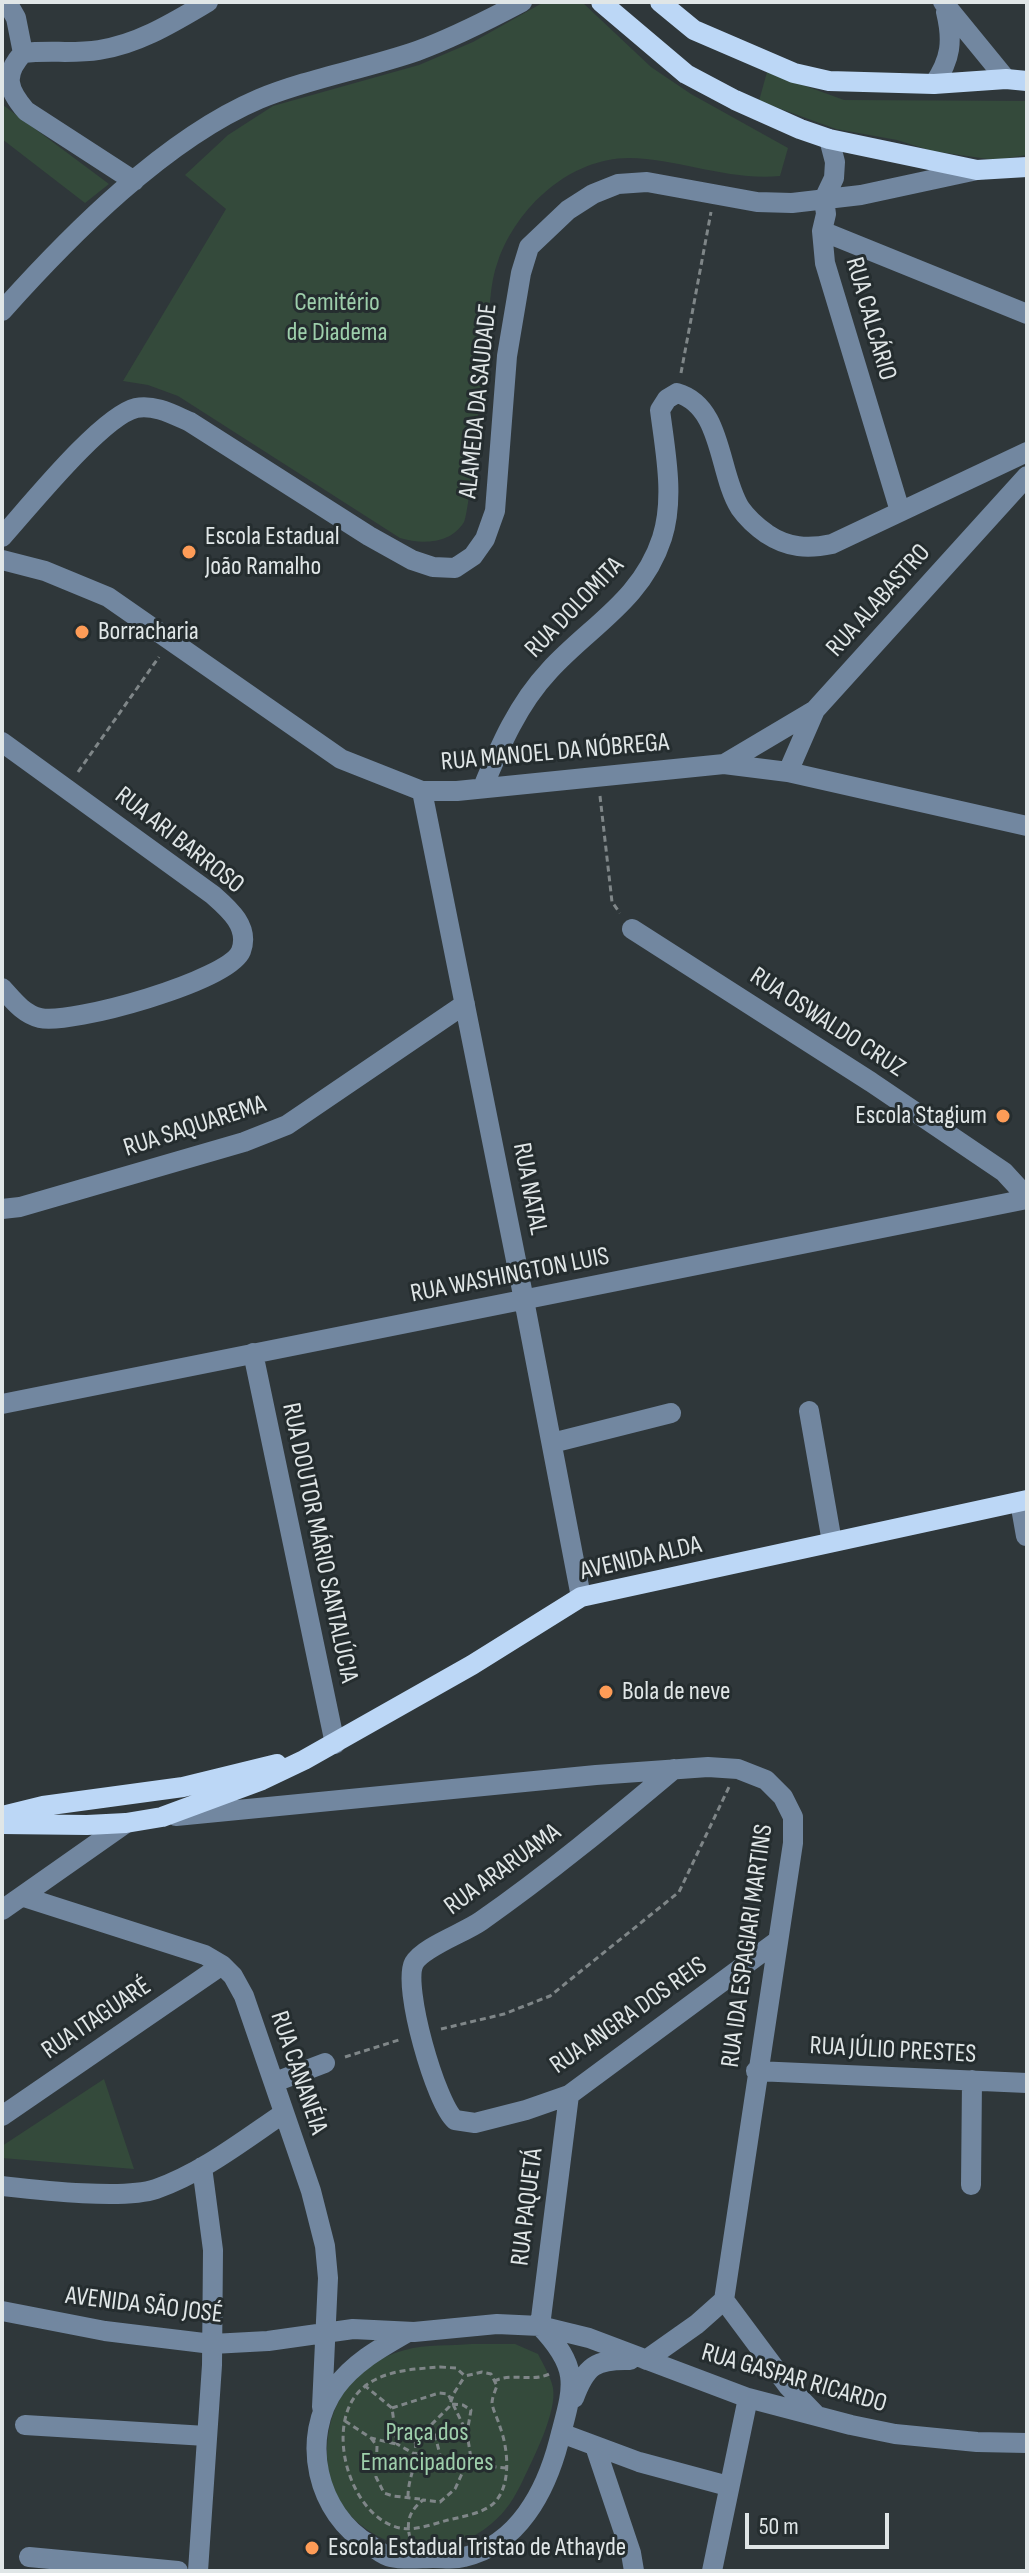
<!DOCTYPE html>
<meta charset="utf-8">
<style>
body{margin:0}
#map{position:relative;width:1029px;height:2573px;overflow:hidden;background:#2f373a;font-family:"Sofia Sans Condensed",sans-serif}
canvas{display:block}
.frame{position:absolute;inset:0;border:4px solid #e0e6e7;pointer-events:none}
.scale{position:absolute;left:745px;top:2513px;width:144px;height:36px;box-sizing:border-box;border:4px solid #e0e6e7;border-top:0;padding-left:10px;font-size:24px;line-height:28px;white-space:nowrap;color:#e0e6e7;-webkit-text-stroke:6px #252d2f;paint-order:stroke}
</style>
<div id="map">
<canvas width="1029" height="2573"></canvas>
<div class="frame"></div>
<div class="scale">50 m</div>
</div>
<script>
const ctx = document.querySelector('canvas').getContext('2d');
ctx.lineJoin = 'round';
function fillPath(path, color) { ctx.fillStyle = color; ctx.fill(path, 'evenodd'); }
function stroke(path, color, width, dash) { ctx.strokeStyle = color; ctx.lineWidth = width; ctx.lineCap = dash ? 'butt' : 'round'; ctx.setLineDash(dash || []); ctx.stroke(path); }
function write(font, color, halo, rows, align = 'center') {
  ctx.font = font + ' "Sofia Sans Condensed",sans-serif'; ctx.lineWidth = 6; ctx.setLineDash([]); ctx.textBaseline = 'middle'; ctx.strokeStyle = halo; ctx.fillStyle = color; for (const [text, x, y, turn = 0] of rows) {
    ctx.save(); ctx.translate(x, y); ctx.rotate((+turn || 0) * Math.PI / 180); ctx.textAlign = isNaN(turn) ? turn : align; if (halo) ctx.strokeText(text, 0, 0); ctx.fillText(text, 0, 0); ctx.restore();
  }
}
fillPath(new Path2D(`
 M544,2H582L651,67L691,94L788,148L780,176C729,181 680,159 629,158C570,158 517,207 498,261C489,284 490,314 487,339C481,394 474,448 468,503C467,508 466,517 464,522C450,545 421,544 400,538L178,396L148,385L123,381L226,209L185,175L228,135L273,106L419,65L473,42Z
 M767,72L844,100L1027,101V155L995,160L932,151L897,140L836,129L759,101Z
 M2,85L3,105L109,184L85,203L2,139Z
 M104,2079L134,2169L2,2158V2146Z
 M472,2344H515L538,2354C543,2364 551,2377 553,2388C557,2412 534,2457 523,2480C515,2497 506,2512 491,2524C444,2564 370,2552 338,2499C331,2487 328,2471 327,2458C325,2405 354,2363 405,2350C426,2344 451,2346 472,2344Z`), '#344a3b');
stroke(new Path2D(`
 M681,373L711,212
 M78,772L159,657
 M600,796L612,902L620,913
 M441,2029L504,2014L550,1996L679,1892L729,1787
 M345,2057L402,2039
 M440,2367L456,2368L465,2376L482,2372L491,2374L497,2386C495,2391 492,2398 492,2403C493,2411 498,2419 500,2427C508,2448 512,2485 494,2503C484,2513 461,2517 448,2520C433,2524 416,2531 400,2528C348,2517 322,2420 364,2387C384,2370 415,2369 440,2367Z
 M494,2381C514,2372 533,2383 551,2373
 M364,2385L392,2408L397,2444L418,2456L464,2467
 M452,2404L463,2405L471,2410L467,2433
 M392,2408L439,2393L448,2394L467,2433L472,2465
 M345,2421L371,2438L396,2444
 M395,2427L415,2441
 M426,2429L435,2435L442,2463
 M371,2438L377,2446L376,2477L384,2493L393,2496L420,2499
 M408,2497C408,2475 419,2464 415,2441L449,2407L454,2393L465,2376
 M410,2538C406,2522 409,2511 423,2500L440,2502L455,2489L465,2467L472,2465L507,2468`), '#7f8688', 3, [6, 4]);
stroke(new Path2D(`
 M7,2L16,18L23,53
 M943,2L1006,79
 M934,84C951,59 953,41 946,12
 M829,139L835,162L834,178L824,199L826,214L822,231L825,263L900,511
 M134,181L26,111C7,89 3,75 23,53C49,50 74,54 99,50C139,44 174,22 208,2
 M822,231L1027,314
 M2,311C70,235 165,139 259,99C310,78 365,69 417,51C453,38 488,20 522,2
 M2,537C29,507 102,416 136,408C154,404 174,415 190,422L369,536L412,560L433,567L455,568L473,556L485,539L495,511L507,356L521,273L529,247L568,210L593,194L618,184L647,182L757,202L792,203L861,195L977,170
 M2,560L45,571L108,597L341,759L422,791H457L724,764L788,772L1027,826
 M2,742L213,895C229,909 250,927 241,951C229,981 71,1025 40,1018C23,1014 13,1000 2,988
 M724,764L815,710
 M788,772L815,710L1027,476
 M483,787C500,746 518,704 549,671C590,626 642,600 662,538C675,498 665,450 660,410L667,399L677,393C723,406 718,473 740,508C747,518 757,527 767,534C788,548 808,549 832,544L1027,452
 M422,791L524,1300L581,1597
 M632,929L871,1082L1004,1172L1027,1197
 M2,1209L20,1207L244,1142L287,1125L465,1004
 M253,1353L335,1744
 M2,1404L1027,1199
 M809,1411L832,1542
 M552,1443L671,1413
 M1020,1502L1026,1536
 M674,1769C611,1822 548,1874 481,1921C464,1933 423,1947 414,1963C402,1986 436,2104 455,2120L475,2123L526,2110L569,2095L776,1942
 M176,1816L596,1775L708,1767L738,1769L766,1780L783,1797L793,1817V1843L724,2300L697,2324L646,2360
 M24,1897L205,1955L222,1965L233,1976L244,1996L311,2191L325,2246L328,2278L322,2407
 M2,1910L126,1823
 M756,2071L1027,2083
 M275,2082L325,2063
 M2,2116L222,1965
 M971,2185L972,2080
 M2,2186C38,2190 124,2200 156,2189C202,2173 244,2140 284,2113
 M724,2300L788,2386L816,2415
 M2,2311L105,2331L212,2344L268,2341L353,2329L414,2332L497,2324L540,2326L589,2338L748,2398L851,2425L895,2434L977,2442L1027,2443
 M408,2332C382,2347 354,2362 336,2387C299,2438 317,2514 370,2545C376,2549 384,2556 391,2557C403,2560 421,2558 433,2558C444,2558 454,2560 464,2557C518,2545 546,2491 559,2441C573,2387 582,2370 540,2326L569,2095
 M574,2398C586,2366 595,2359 630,2360
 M25,2425L206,2436
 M561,2433L639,2462L728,2486
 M595,2446L631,2553L634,2571
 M29,2557L178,2571
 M198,2571L212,2365L213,2250L202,2167
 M712,2571L748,2398`), '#7287a0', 20);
stroke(new Path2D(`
 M601,2L686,74L735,100L800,129L829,139L977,170L1027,167
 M660,2L694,30L794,73L829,81L934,84L1006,79L1027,81
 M2,1816L43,1806L183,1787L277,1764
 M2,1824L87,1825L126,1823L162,1817L262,1780L304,1760L472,1665L581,1597L1027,1500`), '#bcd7f6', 20);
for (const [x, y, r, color] of [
 [189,552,8,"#fe9c57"],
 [82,632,8,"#fe9c57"],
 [1003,1116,8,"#fe9c57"],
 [606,1692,8,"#fe9c57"],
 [312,2548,8,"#fe9c57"]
]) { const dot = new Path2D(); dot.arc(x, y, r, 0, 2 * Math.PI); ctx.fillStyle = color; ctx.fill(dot); stroke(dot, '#252d2f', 3); }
write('26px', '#9dceab', '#252d2f', [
 ["Cemitério",337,303],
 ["de Diadema",337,333],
 ["Praça dos",427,2433],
 ["Emancipadores",427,2463]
]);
write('26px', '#e0e6e7', '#252d2f', [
 ["RUA CALCÁRIO",870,319,74],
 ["ALAMEDA DA SAUDADE",479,401,-84],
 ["RUA ALABASTRO",879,601,-48],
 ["RUA DOLOMITA",575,608,-46],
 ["RUA MANOEL DA NÓBREGA",555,753,-5],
 ["RUA ARI BARROSO",179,841,38],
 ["RUA OSWALDO CRUZ",827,1023,33],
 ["RUA SAQUAREMA",195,1127,-18],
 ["RUA NATAL",529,1189,79],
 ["RUA WASHINGTON LUIS",510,1276,-11],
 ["RUA DOUTOR MÁRIO SANTALÚCIA",319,1543,78],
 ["AVENIDA ALDA",641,1559,-13],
 ["RUA ARARUAMA",503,1870,-36],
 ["RUA IDA ESPAGIARI MARTINS",748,1946,-82],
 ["RUA ANGRA DOS REIS",629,2016,-35],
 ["RUA ITAGUARÉ",97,2019,-34],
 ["RUA JÚLIO PRESTES",893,2051,3],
 ["RUA CANANÉIA",298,2073,71],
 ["RUA PAQUETÁ",528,2207,-83],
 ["AVENIDA SÃO JOSÉ",144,2306,7],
 ["RUA GASPAR RICARDO",794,2379,16]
]);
write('26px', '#e0e6e7', '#252d2f', [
 ["Escola Estadual",205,537],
 ["João Ramalho",205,567],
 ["Borracharia",98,632],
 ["Escola Stagium",987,1116,"right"],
 ["Bola de neve",622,1692],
 ["Escola Estadual Tristao de Athayde",328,2548]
], 'left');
</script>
